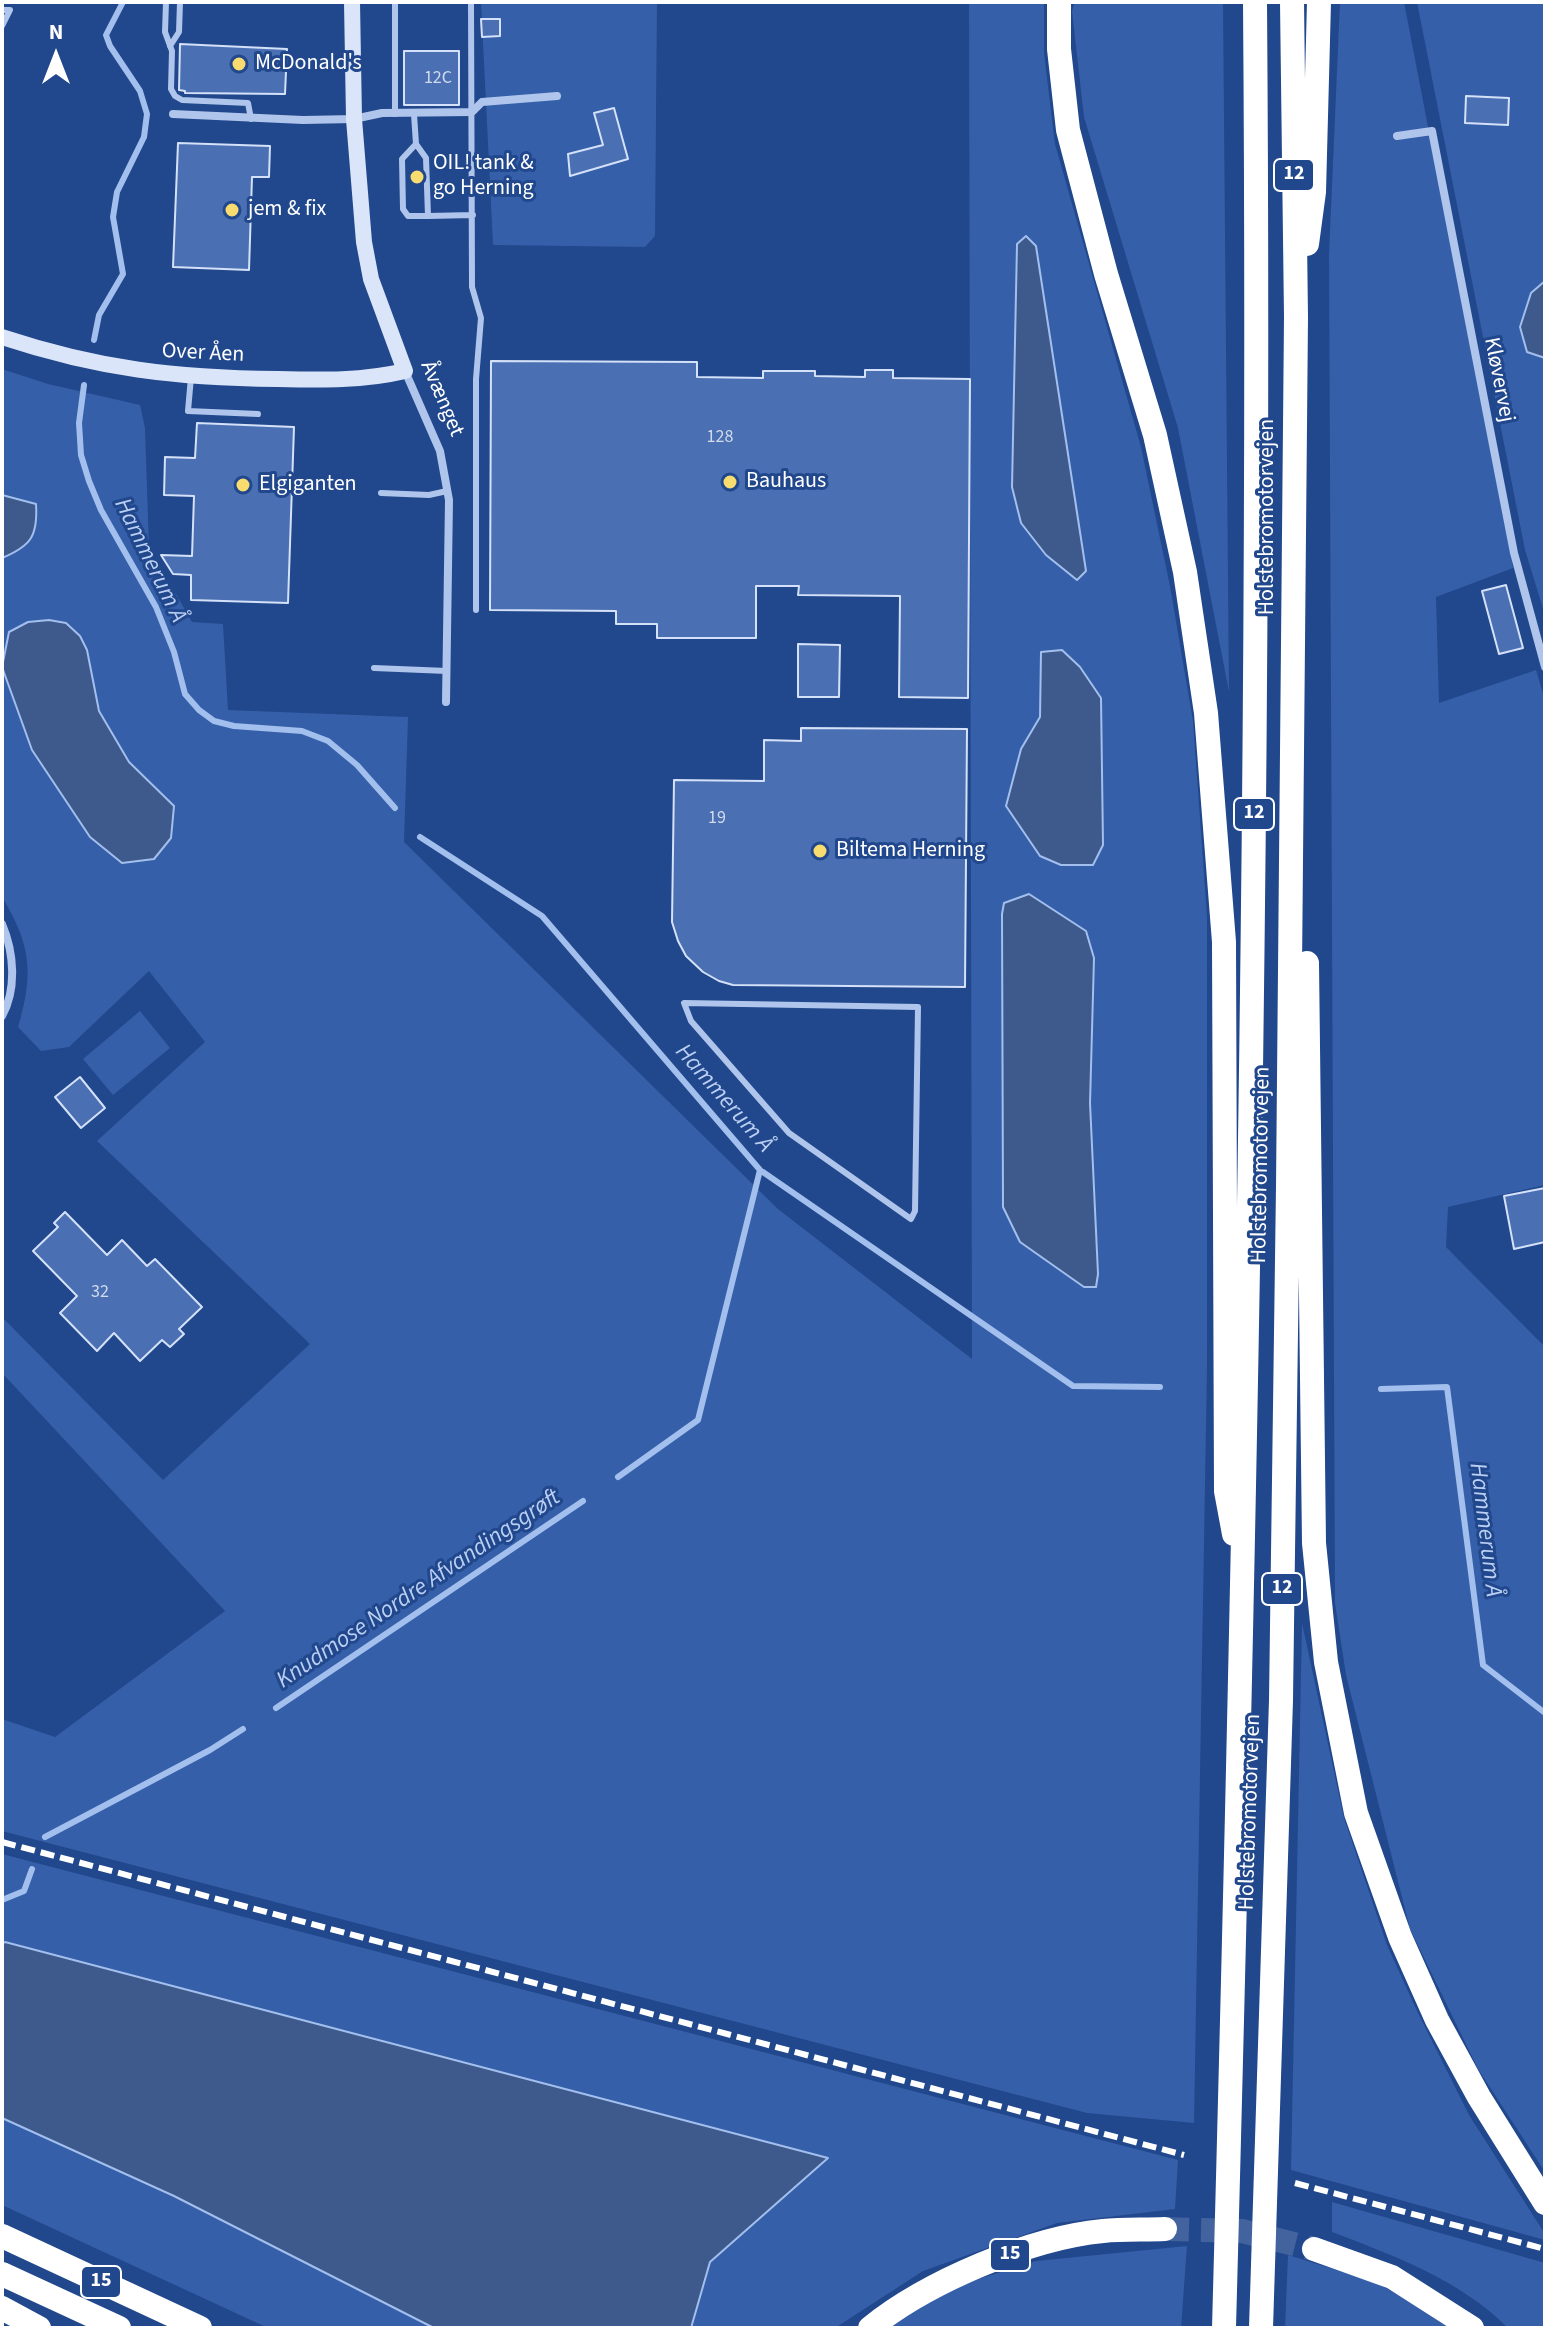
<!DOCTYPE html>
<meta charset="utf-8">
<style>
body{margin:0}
#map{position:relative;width:1547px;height:2330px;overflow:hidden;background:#21478c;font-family:"Source Sans 3",sans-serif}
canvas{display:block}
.frame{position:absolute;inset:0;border:4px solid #fff;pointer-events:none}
.north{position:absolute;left:16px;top:16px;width:80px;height:80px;-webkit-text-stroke:6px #21478c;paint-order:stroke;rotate:0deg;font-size:22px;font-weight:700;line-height:32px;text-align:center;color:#fff}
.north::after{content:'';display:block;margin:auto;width:28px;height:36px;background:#fff;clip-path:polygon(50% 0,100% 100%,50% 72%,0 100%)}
</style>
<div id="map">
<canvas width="1547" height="2330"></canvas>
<div class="frame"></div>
<div class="north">N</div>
</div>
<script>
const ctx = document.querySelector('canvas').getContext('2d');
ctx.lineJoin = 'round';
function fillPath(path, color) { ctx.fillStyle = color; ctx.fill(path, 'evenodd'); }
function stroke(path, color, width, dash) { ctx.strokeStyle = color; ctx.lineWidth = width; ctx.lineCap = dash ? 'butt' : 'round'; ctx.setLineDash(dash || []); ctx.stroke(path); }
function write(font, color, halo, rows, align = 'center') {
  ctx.font = font + ' "Source Sans 3",sans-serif'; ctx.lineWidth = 6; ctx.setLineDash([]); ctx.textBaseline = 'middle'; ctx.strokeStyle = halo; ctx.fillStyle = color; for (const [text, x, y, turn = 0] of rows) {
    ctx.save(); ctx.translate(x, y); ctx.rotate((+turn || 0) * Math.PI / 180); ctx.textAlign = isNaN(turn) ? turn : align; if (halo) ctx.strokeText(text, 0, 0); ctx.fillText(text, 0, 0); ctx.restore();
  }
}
fillPath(new Path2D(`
 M481,2H657L655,236L645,247L493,245Z
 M969,2H1044V53L1055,144L1141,447L1170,586L1193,721L1207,916V1369L1194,2123L1087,2113L2,1831V1719L55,1737L225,1611L2,1373V1317L163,1480L310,1344L97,1141L205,1042L149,971L69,1047L41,1051L18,1027C34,973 31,945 2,897V667L32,750L90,837L122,863L174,806C159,792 142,779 129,763C118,749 109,731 101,715C96,705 95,691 93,679C82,625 64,605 9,632L2,663V558C31,546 38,535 36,504L2,495V369L48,384L140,405L145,428L149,547L192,622L223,624L228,710L408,717L404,842L778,1209L972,1359ZM1040,717V856L1006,806L1021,749ZM1094,958L1090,1103L1098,1274L1096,1287H1084L1020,1242Z
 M1075,2H1223L1229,692L1178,428L1084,117L1072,11Z
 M1340,2H1404L1513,568L1436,597L1439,703L1536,670L1545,700V1185L1448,1207L1446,1247L1545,1347V2172L1478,2069L1410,1929L1346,1675L1335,1603L1329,254Z
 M1417,2L1545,3V615L1525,550Z
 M140,1011L170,1048L113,1095L83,1059Z
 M1302,1623L1344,1818L1387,1945L1417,2011L1469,2115L1545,2234V2240L1291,2170Z
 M2,1854L1178,2160L1175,2209L1057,2223L923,2271L835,2328H268L2,2205Z
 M1332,2202L1545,2263V2328H1508C1460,2280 1395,2256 1332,2232Z
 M1187,2246L1181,2328H883L956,2286L1036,2261Z
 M1288,2255L1375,2282L1458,2328H1285Z`), '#355fa9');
const water = new Path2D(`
 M1026,236L1036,246L1086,571L1077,580L1046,555L1021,523L1012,487L1017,244Z
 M1545,281V358L1527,352L1520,327L1531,293Z
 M2,495L36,504C38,536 31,546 2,558Z
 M49,620L66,623L80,636L87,650L99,711L129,762L174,806L171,838L154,859L122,863L90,837L32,750L2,667L9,632L28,622Z
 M1062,650L1080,667L1101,698L1103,845L1093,865H1061L1040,856L1006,806L1021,749L1040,717L1041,652Z
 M1029,894L1086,931L1094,958L1090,1103L1098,1274L1096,1287H1084L1020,1242L1003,1207L1002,914L1004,903Z
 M5,1942L828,2158L710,2262L691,2328H434L174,2196L2,2118V1944Z`);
fillPath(water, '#3e598c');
stroke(water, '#a2bfed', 2);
stroke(new Path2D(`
 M94,340L99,315L123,274L113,217L117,192L144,137L147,114L140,91L110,46L106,35L123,2
 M84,385L79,423L81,455L89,481L101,510L156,607L174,652L185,694L199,710L214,721L234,726L302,731L328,741L357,765L395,808
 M420,837L542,916L760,1170L1073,1386L1160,1387
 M1381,1389L1447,1387L1483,1665L1545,1713
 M618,1477L698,1420L760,1170
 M276,1708L583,1501
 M45,1837L210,1750L243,1729
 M2,1900L24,1891L32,1869`), '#a2bfed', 6);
const building = new Path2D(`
 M481,19H500V36L482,37Z
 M180,44L287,49L285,94L185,93V91L179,90Z
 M404,51H459V105H404Z
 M1466,96L1509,98L1508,125L1465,123Z
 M614,108L628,159L570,176L568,154L603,145L594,113Z
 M178,143L270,146L269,177H252L249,270L173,267Z
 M491,361L697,362V377L763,378V371H815V376L865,377V370H893V378L970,379L968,698L899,697L900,596L798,595L799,586H756V638H657V624H616V611L490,610Z
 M197,423L294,427L288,603L191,600V575L173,574L161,555L192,556L194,496L164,495L165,457L195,458Z
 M1506,585L1523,648L1499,654L1482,591Z
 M798,644L840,645L839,697H798Z
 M801,728L967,729L965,987L733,985L719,981L703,972L686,956L678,941L672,922L674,780L764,781V740L801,741Z
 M80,1077L105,1108L81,1128L55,1097Z
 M1545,1188V1242L1514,1249L1504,1196Z
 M65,1212L107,1255L122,1240L147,1266L155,1259L202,1307L179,1329L184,1334L170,1347L162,1340L140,1361L114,1333L97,1351L60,1313L77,1296L33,1251L58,1227L54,1223Z`);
fillPath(building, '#4a70b3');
stroke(building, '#d4e1f8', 2);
stroke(new Path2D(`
 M1165,2229L1242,2231L1314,2249`), '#42639d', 24, [24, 12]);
stroke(new Path2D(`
 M166,2L165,32L172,51L171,89L175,96L182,100L248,103L251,119
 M395,2V114
 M471,2L472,287L481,318L476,379V610
 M2,10H10L2,26
 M170,46L179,32L180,2
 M414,114L416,144L426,158L428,216L473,215
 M416,144L402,159L403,209L408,216H428
 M191,377L188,411L258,414
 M381,493L429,495L447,491
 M374,668L447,671
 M684,1003L918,1007L915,1211L911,1219L789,1133L691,1021Z`), '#afc5eb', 6);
stroke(new Path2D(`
 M173,114L303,120L354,119L382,113L472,112L482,102L557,96
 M1397,136L1432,131L1514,553L1545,667
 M405,371L440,451L449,500L446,702
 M2,924C14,952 17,989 2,1016`), '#afc5eb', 8);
stroke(new Path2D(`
 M2,337C99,369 176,378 278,379C321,380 363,381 405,371L371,279L364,242L354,119L352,2`), '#dae5f9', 16);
stroke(new Path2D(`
 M1059,2V49L1068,130L1106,274L1155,435L1185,572L1206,713L1224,942L1226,1491L1234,1534
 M1307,244L1314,192L1319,2
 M1307,963L1314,1543L1326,1662L1356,1813L1400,1937L1437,2020L1479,2097L1545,2203
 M2,2236L200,2328
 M1314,2249L1392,2277L1472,2328
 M2,2274L119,2328
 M2,2308L39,2328
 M870,2328C927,2282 1030,2238 1103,2231C1123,2229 1145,2230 1165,2229
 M1224,2328C1245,1553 1261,778 1255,2
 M1261,2328L1281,1700L1288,1186L1296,317L1292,2`), '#fff', 24);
stroke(new Path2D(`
 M2,1842L1184,2155
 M1295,2183L1545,2249`), '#fff', 6, [14, 6]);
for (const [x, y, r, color] of [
 [239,64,8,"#f8dc70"],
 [417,177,8,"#f8dc70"],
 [232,210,8,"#f8dc70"],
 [730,482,8,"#f8dc70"],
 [243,485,8,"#f8dc70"],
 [820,851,8,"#f8dc70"]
]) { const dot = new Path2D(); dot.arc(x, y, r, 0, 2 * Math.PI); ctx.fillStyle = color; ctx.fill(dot); stroke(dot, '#21478c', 3); }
write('18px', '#d2dbec', null, [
 ["12C",438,79],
 ["128",720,438],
 ["19",717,819],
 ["32",100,1293]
]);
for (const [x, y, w] of [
 [1294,175,40],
 [1254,814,40],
 [1282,1589,40],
 [1010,2255,40],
 [101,2282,40]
]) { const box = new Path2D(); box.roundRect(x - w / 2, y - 16, w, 32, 6); ctx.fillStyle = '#21478c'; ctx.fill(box); stroke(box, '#fff', 2); }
write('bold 20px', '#fff', null, [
 ["12",1294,175],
 ["12",1254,814],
 ["12",1282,1589],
 ["15",1010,2255],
 ["15",101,2282]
]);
write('22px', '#fff', '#21478c', [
 ["McDonald's",255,64],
 ["OIL! tank &",433,164],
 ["go Herning",433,189],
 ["jem & fix",248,210],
 ["Bauhaus",746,482],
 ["Elgiganten",259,485],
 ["Biltema Herning",836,851]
], 'left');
write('22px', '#fff', '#21478c', [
 ["Over Åen",203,354,3],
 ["Kløvervej",1498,380,79],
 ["Åvænget",441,399,67],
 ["Holstebromotorvejen",1268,517,-90],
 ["Holstebromotorvejen",1262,1165,-89],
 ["Holstebromotorvejen",1251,1812,-88]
]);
write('italic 24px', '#bacff3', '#21478c', [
 ["Hammerum Å",149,561,64],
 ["Hammerum Å",723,1099,49],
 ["Hammerum Å",1484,1530,83],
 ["Knudmose Nordre Afvandingsgrøft",419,1590,-34]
]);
</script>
